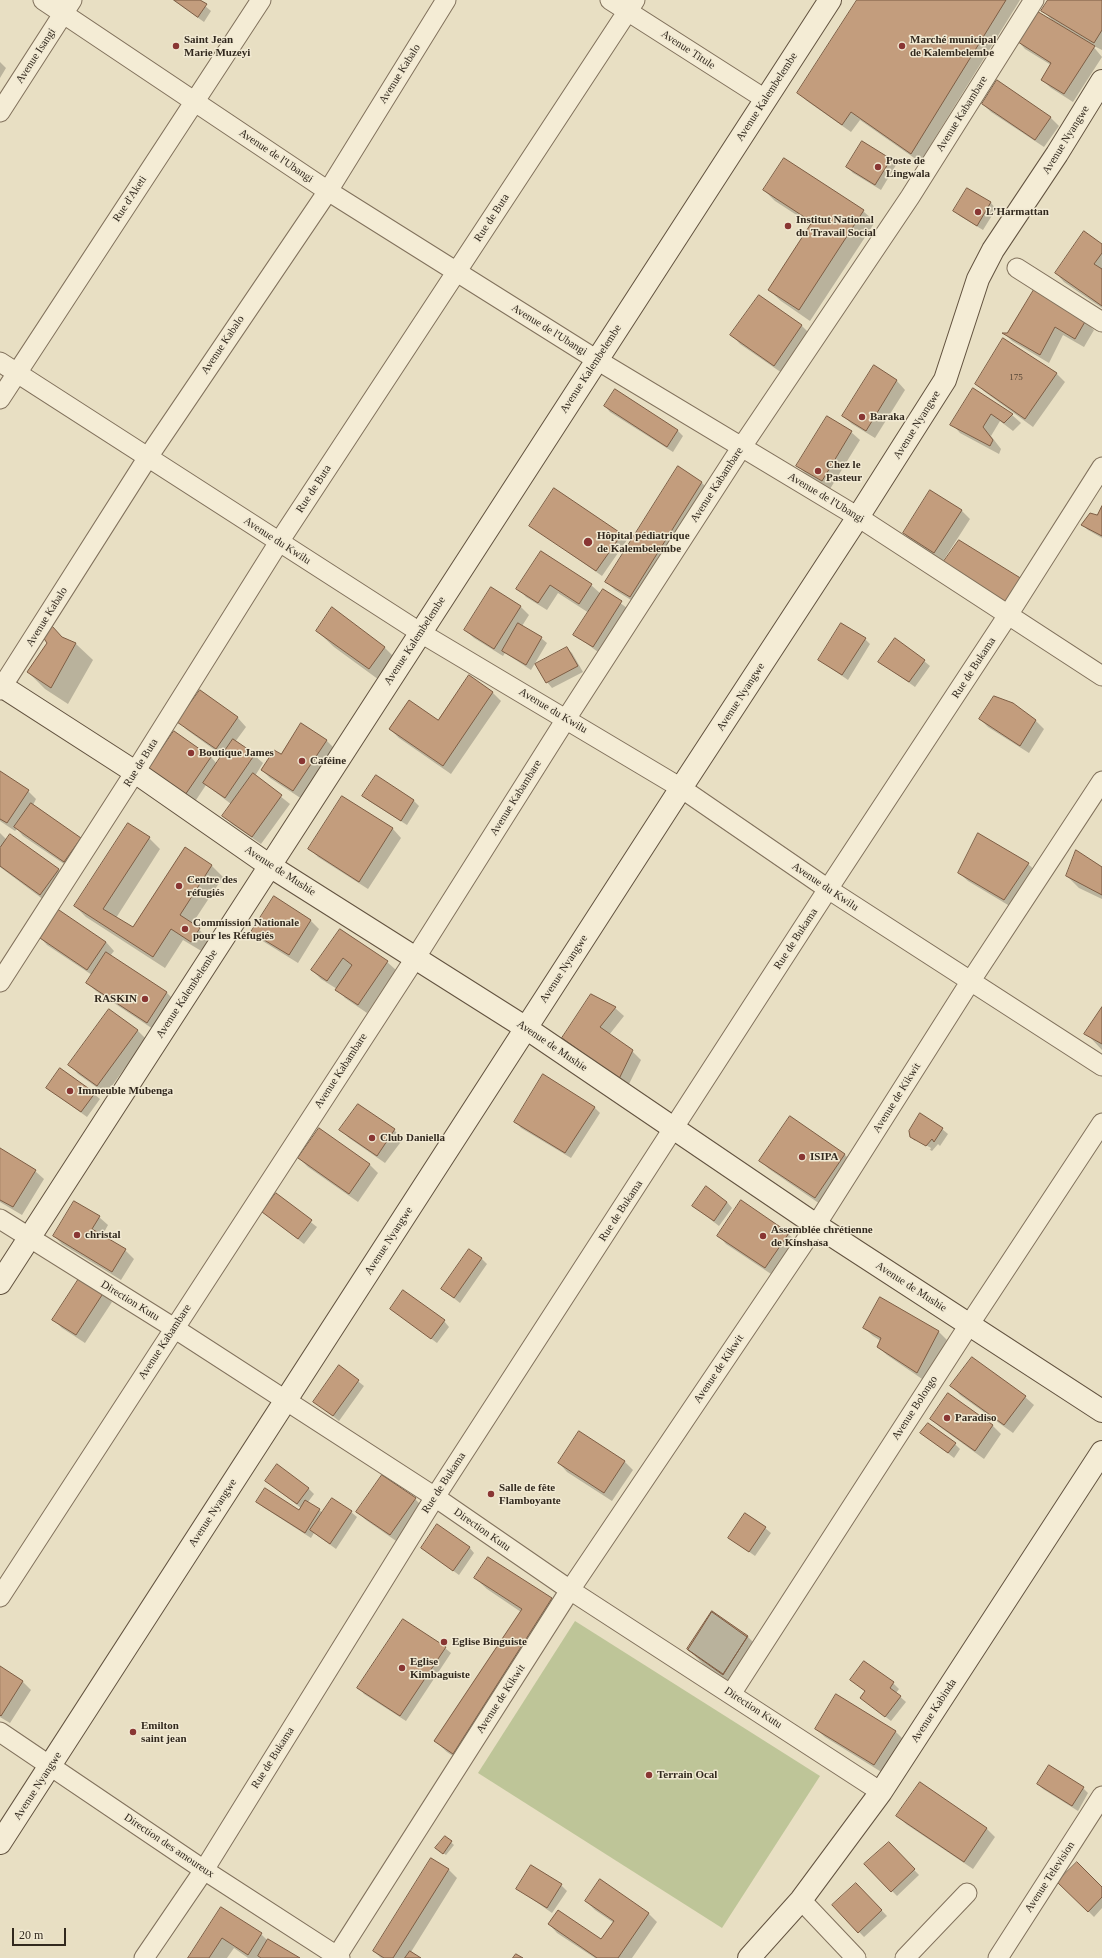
<!DOCTYPE html>
<meta charset="utf-8">
<style>
body{margin:0}
#map{position:relative;width:1102px;height:1958px;overflow:hidden;background:#e8dfc3;font-family:Georgia,serif}
canvas{display:block}
.scale{position:absolute;left:12px;top:1928px;width:54px;height:18px;box-sizing:border-box;border:2px solid #32291e;border-top:0;padding-left:5px;font-size:12px;line-height:14px;white-space:nowrap;color:#32291e;-webkit-text-stroke:3px #f1e9d2;paint-order:stroke}
</style>
<div id="map">
<canvas width="1102" height="1958"></canvas>
<div class="scale">20 m</div>
</div>
<script>
const ctx = document.querySelector('canvas').getContext('2d');
ctx.lineJoin = 'round';
function fillPath(path, color) { ctx.fillStyle = color; ctx.fill(path, 'evenodd'); }
function stroke(path, color, width, dash) { ctx.strokeStyle = color; ctx.lineWidth = width; ctx.lineCap = dash ? 'butt' : 'round'; ctx.setLineDash(dash || []); ctx.stroke(path); }
function write(font, color, halo, rows, align = 'center') {
  ctx.font = font + ' Georgia,serif'; ctx.lineWidth = 3; ctx.setLineDash([]); ctx.textBaseline = 'middle'; ctx.strokeStyle = halo; ctx.fillStyle = color; for (const [text, x, y, turn = 0] of rows) {
    ctx.save(); ctx.translate(x, y); ctx.rotate((+turn || 0) * Math.PI / 180); ctx.textAlign = isNaN(turn) ? turn : align; if (halo) ctx.strokeText(text, 0, 0); ctx.fillText(text, 0, 0); ctx.restore();
  }
}
fillPath(new Path2D(`
 M575,1621L820,1776L722,1928L478,1773Z`), '#bec598');
fillPath(new Path2D(`
 M173,0H198L211,11L204,22Z
 M858,0H1020L920,162L860,120L851,132L807,101L799,93Z
 M1049,0H1102V50L1092,45L1102,57L1073,102L1051,88L1042,80L1051,65L1025,49L1017,40L1054,22L1042,10Z
 M0,62L6,68L0,78Z
 M983,104L1050,117L1059,126L1044,147L991,112Z
 M863,142L891,160L896,165L881,190L853,173L847,167Z
 M968,189L991,203L996,209L983,230L960,216L955,211Z
 M764,190L863,211L875,222L810,321L781,301L769,290L812,225L775,201Z
 M1102,245V308L1064,282L1056,273Z
 M759,296L802,326L810,334L782,373L740,344L732,335Z
 M1085,321L1094,330L1084,347L1063,335L1049,363L1012,341L1005,334Z
 M874,367L897,381L905,390L875,438L852,424L843,416Z
 M1056,373L1065,382L1033,427L985,392L977,384Z
 M973,389L1012,415L1021,423L1013,431L1000,421L991,436L1001,449L999,454L960,433L952,424Z
 M615,390L678,431L683,436L673,452L610,412L605,406Z
 M851,432L860,440L830,489L806,474L798,466Z
 M678,468L702,483L710,491L639,605L615,590L607,582Z
 M1102,508V538L1088,530L1082,525L1097,516Z
 M961,510L970,519L943,561L912,542L904,533Z
 M530,525L621,535L627,540L602,576Z
 M542,552L591,585L601,594L604,591L627,608L598,652L575,635L589,613L558,593L547,610L526,597L518,588Z
 M520,606L529,615L522,626L541,638L547,643L531,670L505,653L503,656L474,638L465,630Z
 M317,631L384,647L401,664L386,685L334,647Z
 M62,638L76,644L93,660L68,704L45,689L28,672L49,643Z
 M865,639L870,644L848,680L819,660Z
 M567,648L572,653L583,672L552,688L547,682Z
 M924,661L930,666L915,687L880,662Z
 M469,677L493,693L501,701L451,774L399,738L390,729L439,721Z
 M200,692L238,718L246,727L235,742L254,755L263,763L255,776L290,804L261,844L232,824L224,815L231,804L206,785L194,803L158,778L211,757L217,764L223,756L187,730L179,722Z
 M980,719L1035,720L1044,729L1029,753L988,727Z
 M326,740L335,749L302,799L270,778L262,770L281,755Z
 M0,773L28,791L36,799L33,805L80,838L89,847L73,870L23,836L17,829L15,831L0,821Z
 M376,776L414,801L419,806L407,825L369,801L363,796Z
 M343,797L393,829L401,838L368,889L318,857L310,849Z
 M0,833L7,840L58,870L67,878L48,903L0,867Z
 M149,838L160,849L116,918L133,929L185,849L212,866L223,877L192,924L211,940L203,952L183,940L165,968L86,917L75,906Z
 M1028,864L1037,872L1013,908L968,881L959,873Z
 M1102,868V899L1079,888L1067,876Z
 M274,897L311,921L319,929L298,963L261,940L253,931Z
 M340,930L387,962L396,970L367,1013L345,998L337,989L321,979L312,970Z
 M39,936L106,942L114,951L110,956L167,993L175,1001L156,1031L96,991L87,983L92,975L47,945Z
 M615,1008L624,1016L609,1035L632,1051L641,1060L628,1086L571,1047L563,1038Z
 M1102,1008V1050L1086,1033Z
 M110,1011L138,1031L146,1039L106,1094L78,1074L70,1065Z
 M543,1075L595,1108L600,1113L571,1158L521,1128L516,1122Z
 M47,1088L94,1094L100,1099L87,1117Z
 M358,1105L394,1130L403,1139L385,1163L349,1138L341,1130Z
 M319,1129L370,1165L378,1173L358,1202L308,1167L299,1158Z
 M942,1129L948,1134L940,1146L938,1144L932,1151L916,1142L930,1150L931,1148L915,1139V1141L911,1137Z
 M0,1149L35,1171L44,1179L22,1215L0,1202Z
 M844,1154L853,1163L823,1206L769,1169L761,1161Z
 M276,1195L317,1227L304,1244L269,1217Z
 M727,1202L732,1208L719,1226L693,1206Z
 M741,1202L788,1234L797,1242L774,1276L726,1244L718,1235Z
 M99,1217L108,1225L102,1236L125,1250L134,1259L121,1280L62,1244L54,1236Z
 M482,1259L487,1264L460,1303L442,1289Z
 M103,1293L112,1302L85,1343L62,1328L53,1319Z
 M391,1309L444,1321L449,1327L437,1343Z
 M864,1328L938,1331L947,1340L925,1381L887,1355L878,1347L881,1341L873,1336Z
 M340,1367L364,1386L339,1421L315,1402Z
 M952,1386L1025,1397L1034,1405L1013,1433L960,1395Z
 M931,1419L992,1425L1001,1434L984,1459L940,1427Z
 M922,1433L955,1444L960,1449L954,1458Z
 M624,1461L633,1470L612,1501L567,1472L559,1463Z
 M266,1481L308,1488L314,1494L308,1502L323,1513L351,1512L357,1517L336,1549L314,1533L311,1538L263,1507L257,1502L299,1511L301,1508Z
 M415,1499L423,1507L399,1543L366,1520L357,1512Z
 M765,1528L771,1533L755,1556L730,1538Z
 M469,1547L474,1553L459,1575L422,1548Z
 M488,1558L552,1599L563,1610L465,1764L447,1752L435,1741L521,1612L487,1589L475,1578Z
 M712,1612L748,1637L764,1653L740,1690L705,1666L688,1649Z
 M445,1648L451,1653L406,1721L364,1694L359,1688Z
 M0,1667L23,1682L31,1690L10,1723L0,1717Z
 M852,1680L893,1683L899,1689L896,1693L906,1702L891,1721L861,1698L866,1692Z
 M816,1729L895,1731L904,1740L883,1773L825,1737Z
 M1038,1784L1083,1788L1088,1793L1078,1811L1043,1789Z
 M898,1816L986,1828L995,1837L973,1869L906,1824Z
 M445,1837L454,1845L446,1855L439,1850Z
 M889,1843L919,1875L897,1896L866,1864Z
 M449,1870L457,1878L411,1952L419,1958H381L374,1951Z
 M1059,1882L1102,1888V1908L1094,1917Z
 M856,1884L887,1916L864,1937L833,1905Z
 M561,1885L567,1891L552,1913L518,1889Z
 M586,1901L648,1913L657,1922L632,1958H595L557,1933L549,1924L602,1941L614,1923L595,1910Z
 M222,1908L261,1934L268,1941L298,1958H248L234,1948L227,1958H189Z`), '#0003');
const building = new Path2D(`
 M174,0H200L207,4L198,17Z
 M857,0H1006L911,154L851,112L842,125L797,93Z
 M1048,0H1102V30L1094,43L1041,11Z
 M1035,10L1095,46L1064,94L1041,80L1051,63L1015,40Z
 M997,80L1051,117L1035,140L982,104Z
 M862,141L891,159L875,185L846,167Z
 M784,158L864,210L799,310L768,290L812,222L763,190Z
 M967,188L991,202L977,226L953,211Z
 M1084,231L1102,244V253L1094,264L1102,269V306L1055,273Z
 M1035,288L1086,320L1075,339L1055,327L1040,355L1002,333H1007Z
 M759,295L802,325L774,366L730,335Z
 M1003,338L1057,373L1025,419L975,384Z
 M874,365L897,380L866,431L842,416Z
 M973,388L1013,414L1004,423L991,414L983,427L993,440L990,446L950,425Z
 M615,389L678,430L667,447L604,406Z
 M827,416L852,431L822,481L796,466Z
 M678,466L702,482L630,597L605,582Z
 M554,488L622,534L596,571L529,526Z
 M930,490L962,510L934,553L903,533Z
 M1102,506V536L1081,525L1090,513L1097,515Z
 M959,540L1022,579L1005,607L942,564Z
 M541,551L592,584L579,604L550,585L538,603L516,589Z
 M491,587L521,606L494,649L464,630Z
 M603,589L622,601L593,647L573,635Z
 M332,607L385,647L369,669L316,631Z
 M518,623L542,637L526,665L502,651Z
 M841,623L866,638L842,675L818,660Z
 M52,626L62,637L76,643L51,688L27,672L47,643L41,634Z
 M895,638L925,660L909,682L878,662Z
 M567,647L578,666L546,683L535,664Z
 M469,675L493,692L443,766L389,729L409,700L438,720Z
 M200,690L238,717L216,749L177,722Z
 M994,696L1013,703L1036,720L1020,746L979,719Z
 M301,723L327,740L293,791L261,770L274,750L281,754Z
 M174,731L211,757L185,795L148,769Z
 M233,739L255,754L225,798L203,783Z
 M0,771L29,790L7,823L0,819Z
 M253,773L282,795L252,837L222,816Z
 M376,775L414,800L401,821L362,796Z
 M342,796L393,828L359,882L308,849Z
 M31,803L81,838L64,862L14,827Z
 M128,823L150,837L103,909L133,927L185,847L212,865L180,915L200,928L191,942L171,929L153,957L74,906Z
 M978,833L1029,863L1004,900L958,873Z
 M10,834L59,869L40,895L0,866V848Z
 M1076,850L1102,867V895L1066,876Z
 M274,896L311,920L289,955L251,932Z
 M56,908L106,942L87,970L37,936Z
 M340,929L388,961L358,1005L335,990L352,965L343,958L327,981L311,970Z
 M106,952L167,992L147,1023L86,983Z
 M591,994L616,1007L600,1027L633,1050L619,1079L562,1038Z
 M1102,1007V1044L1084,1034Z
 M109,1009L138,1030L97,1086L68,1065Z
 M60,1068L95,1093L81,1112L46,1088Z
 M543,1074L595,1107L565,1153L514,1122Z
 M358,1104L395,1129L377,1156L339,1130Z
 M920,1113L943,1128L934,1142L932,1139L926,1146L910,1137L909,1131Z
 M790,1116L845,1154L815,1198L759,1161Z
 M319,1128L370,1164L349,1194L298,1158Z
 M0,1148L36,1170L13,1207L0,1200Z
 M706,1186L727,1202L714,1221L692,1206Z
 M276,1193L312,1220L298,1239L262,1212Z
 M741,1200L789,1233L765,1268L717,1236Z
 M74,1201L100,1216L92,1229L126,1249L112,1272L53,1236Z
 M469,1249L482,1258L454,1298L441,1289Z
 M80,1277L104,1292L76,1335L52,1320Z
 M403,1290L445,1320L431,1339L390,1309Z
 M880,1297L939,1331L917,1373L877,1347L881,1338L863,1328Z
 M972,1357L1026,1396L1004,1425L950,1386Z
 M339,1365L359,1380L333,1416L313,1402Z
 M948,1393L993,1425L975,1451L930,1419Z
 M928,1423L956,1443L948,1453L920,1433Z
 M579,1431L625,1461L604,1493L558,1463Z
 M277,1464L309,1488L297,1504L265,1481Z
 M382,1475L416,1498L390,1535L356,1512Z
 M265,1488L299,1510L305,1500L320,1509L305,1533L256,1502Z
 M332,1498L352,1511L330,1544L310,1530Z
 M745,1513L766,1527L749,1552L728,1538Z
 M437,1524L470,1547L453,1571L421,1548Z
 M488,1557L552,1598L453,1754L434,1741L522,1609L474,1578Z
 M712,1611L748,1636L723,1674L687,1649Z
 M712,1612L747,1637L723,1675L688,1650Z
 M403,1619L446,1647L400,1716L357,1688Z
 M864,1661L894,1682L890,1688L901,1696L885,1717L860,1698L865,1691L850,1680Z
 M0,1666L23,1681L1,1716L0,1715Z
 M836,1694L896,1731L874,1765L815,1729Z
 M1049,1765L1084,1787L1072,1806L1037,1784Z
 M920,1782L987,1828L964,1862L896,1816Z
 M445,1836L452,1841L443,1854L435,1848Z
 M889,1842L915,1869L891,1892L864,1864Z
 M431,1858L449,1869L393,1958H384L373,1951Z
 M1077,1862L1102,1887V1897L1088,1912L1057,1882Z
 M531,1865L562,1884L547,1908L516,1889Z
 M600,1879L649,1913L618,1958H597L548,1924L558,1910L601,1939L614,1921L585,1901Z
 M856,1883L882,1910L858,1933L832,1905Z
 M221,1907L262,1933L248,1955L222,1938L209,1958H188Z
 M268,1939L300,1958H261L258,1956Z
 M410,1951L421,1958H405Z
 M516,1954L523,1958H513Z`);
fillPath(building, '#c39d7d');
stroke(building, '#7d5d44', 1);
const street = new Path2D(`
 M43,0L328,191L597,360L858,517L1102,676
 M610,0L765,99
 M0,112L72,0
 M1017,268L1102,322
 M0,362L421,633L681,788L828,889L1102,1066
 M0,399L261,0
 M0,690L148,457L328,191L446,0
 M0,982L135,772L279,542L635,0
 M0,1219L174,1328L435,1497L570,1590L881,1792
 M0,1597L416,957L566,719L741,448L910,197L1034,0
 M731,1694L969,1325L1102,1123
 M0,1732L204,1870L340,1958
 M801,1900L856,1958
 M337,1956L570,1590L816,1225L970,982L1102,781
 M144,1958L204,1870L435,1497L828,889L1008,615L1102,467
 M905,1958L967,1893
 M998,1958L1102,1796`);
const secondary = new Path2D(`
 M0,685L135,772L270,866L526,1028L816,1225L1102,1411
 M0,1283L830,0
 M0,1843L681,788L858,517L945,380L978,279L993,250L1057,154L1102,81
 M749,1958L801,1900L881,1792L1102,1452`);
stroke(street, '#81715c', 21);
stroke(secondary, '#62523f', 24);
stroke(street, '#f4ecd5', 19);
stroke(secondary, '#f4ecd5', 22);
for (const [x, y, r, color] of [
 [176,46,4,"#893633"],
 [902,46,4,"#893633"],
 [878,167,4,"#893633"],
 [978,212,4,"#893633"],
 [788,226,4,"#893633"],
 [862,417,4,"#893633"],
 [818,471,4,"#893633"],
 [588,542,5,"#893633"],
 [191,753,4,"#893633"],
 [302,761,4,"#893633"],
 [179,886,4,"#893633"],
 [185,929,4,"#893633"],
 [145,999,4,"#893633"],
 [70,1091,4,"#893633"],
 [372,1138,4,"#893633"],
 [802,1157,4,"#893633"],
 [77,1235,4,"#893633"],
 [763,1236,4,"#893633"],
 [947,1418,4,"#893633"],
 [491,1494,4,"#893633"],
 [444,1642,4,"#893633"],
 [402,1668,4,"#893633"],
 [133,1732,4,"#893633"],
 [649,1775,4,"#893633"]
]) { const dot = new Path2D(); dot.arc(x, y, r, 0, 2 * Math.PI); ctx.fillStyle = color; ctx.fill(dot); stroke(dot, '#f1e9d2', 1.5); }
write('9px', '#564636', null, [
 ["175",1016,378]
]);
write('bold 11px', '#32291e', '#f1e9d2', [
 ["Saint Jean",184,40],
 ["Marie Muzeyi",184,53],
 ["Marché municipal",910,40],
 ["de Kalembelembe",910,53],
 ["Poste de",886,161],
 ["Lingwala",886,174],
 ["L'Harmattan",986,212],
 ["Institut National",796,220],
 ["du Travail Social",796,233],
 ["Baraka",870,417],
 ["Chez le",826,465],
 ["Pasteur",826,478],
 ["Hôpital pédiatrique",597,536],
 ["de Kalembelembe",597,549],
 ["Boutique James",199,753],
 ["Caféine",310,761],
 ["Centre des",187,880],
 ["réfugiés",187,893],
 ["Commission Nationale",193,923],
 ["pour les Réfugiés",193,936],
 ["RASKIN",137,999,"right"],
 ["Immeuble Mubenga",78,1091],
 ["Club Daniella",380,1138],
 ["ISIPA",810,1157],
 ["Assemblée chrétienne",771,1230],
 ["de Kinshasa",771,1243],
 ["christal",85,1235],
 ["Paradiso",955,1418],
 ["Salle de fête",499,1488],
 ["Flamboyante",499,1501],
 ["Eglise Binguiste",452,1642],
 ["Eglise",410,1662],
 ["Kimbaguiste",410,1675],
 ["Emilton",141,1726],
 ["saint jean",141,1739],
 ["Terrain Ocal",657,1775]
], 'left');
write('11px', '#32291e', '#f1e9d2', [
 ["Avenue Titule",688,50,33],
 ["Avenue Isangi",36,56,-57],
 ["Avenue Kabalo",400,74,-58],
 ["Avenue Kalembelembe",767,97,-57],
 ["Avenue Kabambare",962,114,-58],
 ["Avenue Nyangwe",1066,140,-58],
 ["Avenue de l'Ubangi",276,156,34],
 ["Rue d'Aketi",130,199,-57],
 ["Rue de Buta",492,218,-57],
 ["Avenue de l'Ubangi",549,330,32],
 ["Avenue Kabalo",223,345,-56],
 ["Avenue Kalembelembe",591,369,-57],
 ["Avenue Nyangwe",917,425,-58],
 ["Avenue Kabambare",717,485,-57],
 ["Rue de Buta",314,489,-57],
 ["Avenue de l'Ubangi",826,498,31],
 ["Avenue du Kwilu",277,541,33],
 ["Avenue Kabalo",47,617,-58],
 ["Avenue Kalembelembe",415,641,-57],
 ["Rue de Bukama",974,668,-57],
 ["Avenue Nyangwe",741,697,-57],
 ["Avenue du Kwilu",553,711,31],
 ["Rue de Buta",141,763,-58],
 ["Avenue Kabambare",516,798,-58],
 ["Avenue de Mushie",280,871,33],
 ["Avenue du Kwilu",825,887,34],
 ["Rue de Bukama",796,939,-57],
 ["Avenue Nyangwe",564,969,-57],
 ["Avenue Kalembelembe",187,994,-57],
 ["Avenue de Mushie",552,1046,34],
 ["Avenue Kabambare",341,1071,-57],
 ["Avenue de Kikwit",897,1098,-58],
 ["Rue de Bukama",621,1211,-57],
 ["Avenue Nyangwe",389,1241,-57],
 ["Avenue de Mushie",911,1287,33],
 ["Direction Kutu",130,1301,32],
 ["Avenue Kabambare",165,1342,-57],
 ["Avenue de Kikwit",719,1369,-56],
 ["Avenue Bolongo",915,1408,-57],
 ["Rue de Bukama",444,1483,-57],
 ["Avenue Nyangwe",213,1513,-57],
 ["Direction Kutu",482,1530,35],
 ["Avenue de Kikwit",501,1699,-57],
 ["Direction Kutu",753,1708,33],
 ["Avenue Kabinda",934,1711,-57],
 ["Rue de Bukama",273,1758,-58],
 ["Avenue Nyangwe",38,1786,-57],
 ["Direction des amoureux",169,1846,34],
 ["Avenue Television",1050,1877,-57]
]);
</script>
